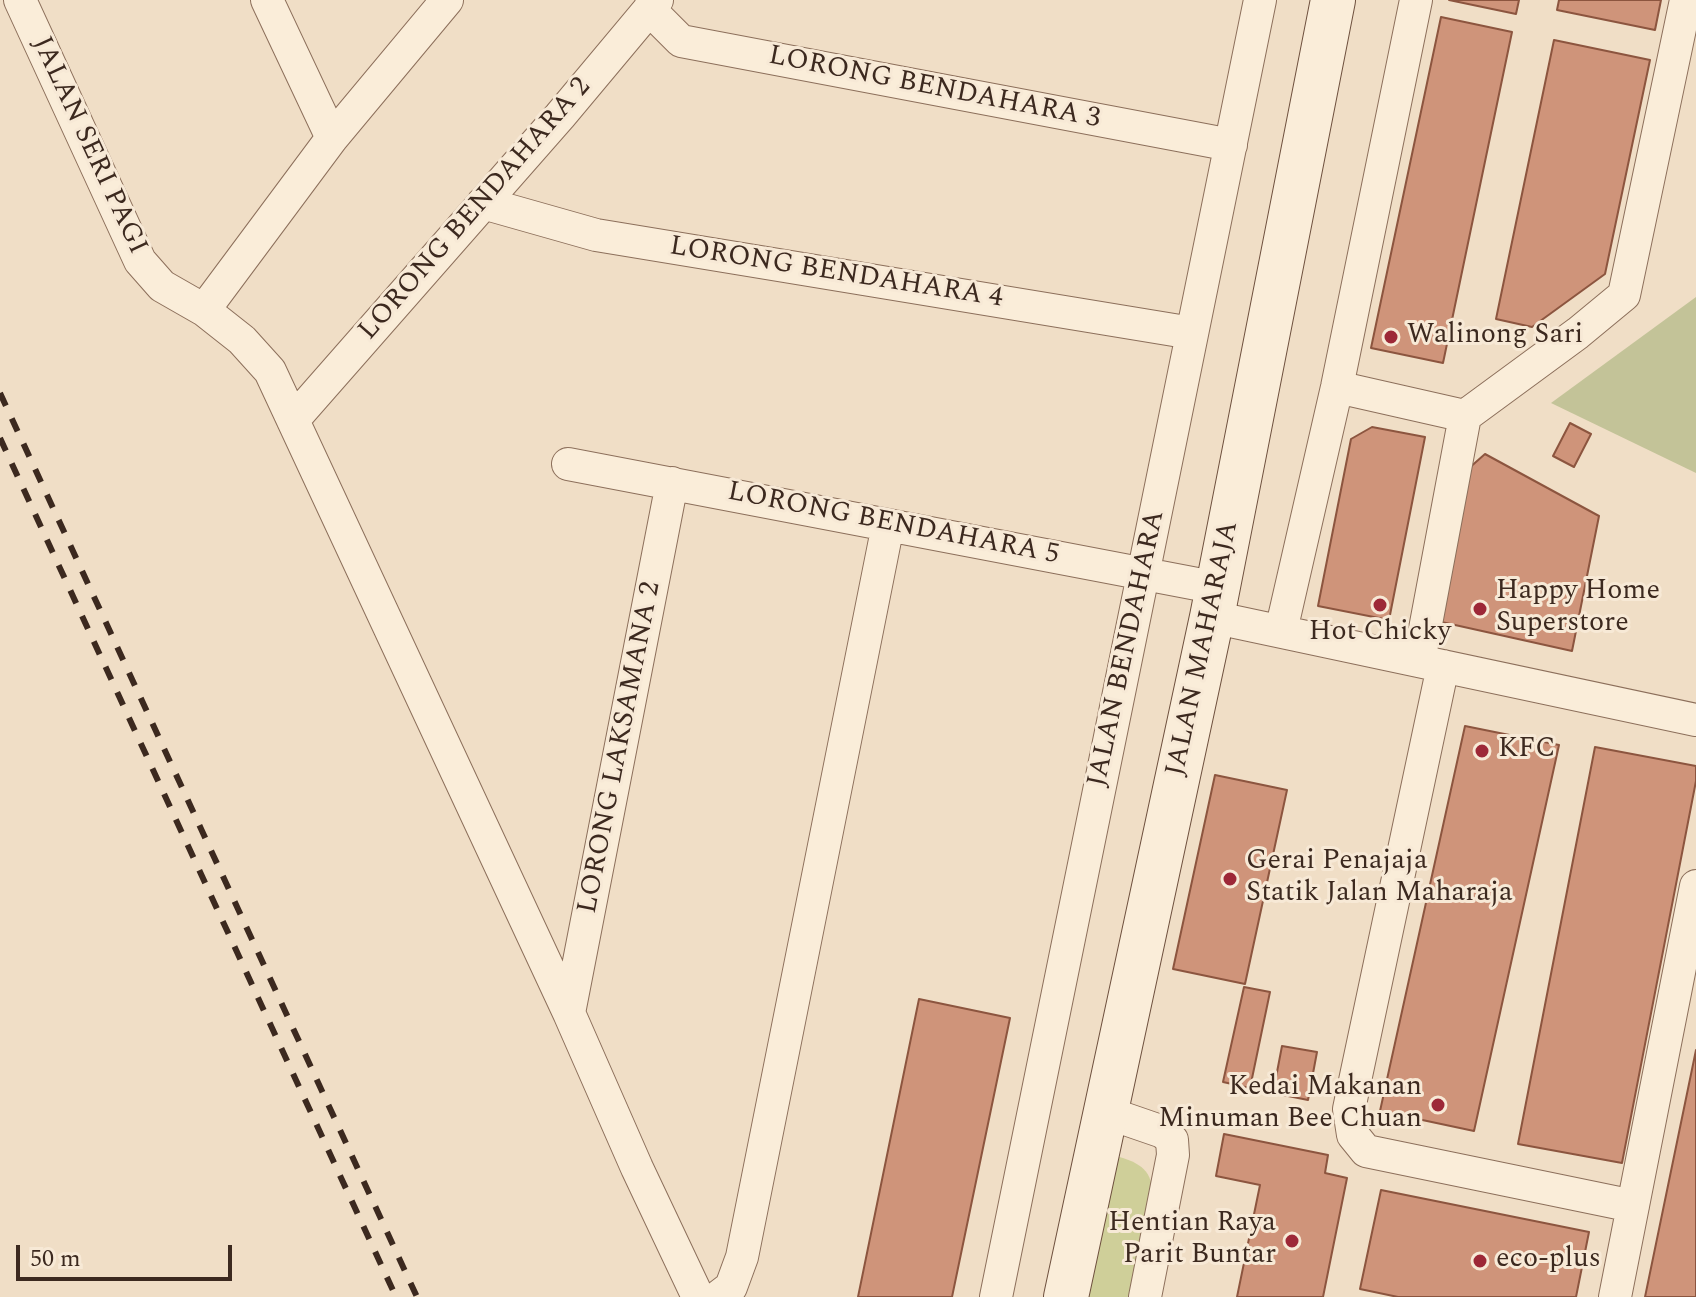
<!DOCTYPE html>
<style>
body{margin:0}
#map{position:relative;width:1696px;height:1297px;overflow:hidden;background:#f0dec6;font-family:Spectral,serif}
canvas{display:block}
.scale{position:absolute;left:16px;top:1245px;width:216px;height:36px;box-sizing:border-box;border:4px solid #3c291f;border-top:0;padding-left:10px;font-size:24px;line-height:28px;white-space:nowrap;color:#3c291f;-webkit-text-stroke:6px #f7e9d6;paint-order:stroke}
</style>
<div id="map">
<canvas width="1696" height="1297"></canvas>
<div class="scale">50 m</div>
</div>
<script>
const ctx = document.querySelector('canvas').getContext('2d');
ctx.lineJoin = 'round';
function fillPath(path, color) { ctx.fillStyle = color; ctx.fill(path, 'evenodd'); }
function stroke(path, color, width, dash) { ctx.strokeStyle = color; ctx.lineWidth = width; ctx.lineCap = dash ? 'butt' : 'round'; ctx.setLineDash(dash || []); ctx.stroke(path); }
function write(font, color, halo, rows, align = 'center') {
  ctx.font = font + ' Spectral,serif'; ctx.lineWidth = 6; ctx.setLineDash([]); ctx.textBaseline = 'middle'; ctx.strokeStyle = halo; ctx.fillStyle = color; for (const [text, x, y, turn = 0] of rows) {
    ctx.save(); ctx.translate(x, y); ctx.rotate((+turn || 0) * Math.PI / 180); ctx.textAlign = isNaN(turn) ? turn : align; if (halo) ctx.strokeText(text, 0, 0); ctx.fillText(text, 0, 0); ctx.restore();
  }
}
fillPath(new Path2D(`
 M1112,1155C1132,1160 1150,1166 1152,1188L1129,1297H1084Z`), '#cfcf99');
fillPath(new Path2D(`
 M1696,297V473L1551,403Z`), '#c3c398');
const building = new Path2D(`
 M1449,0H1519L1516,14Z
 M1559,0H1661L1655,30L1557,10Z
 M1441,17L1512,32L1443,363L1371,348Z
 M1554,40L1650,60L1605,274L1532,327L1496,319Z
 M1570,423L1591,434L1574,467L1553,456Z
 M1372,427L1425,437L1389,620L1318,606L1351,439Z
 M1485,454L1599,516L1572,651L1437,621L1468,469Z
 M1465,726L1559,745L1474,1131L1380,1111Z
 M1595,747L1696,766V781L1622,1163L1518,1144Z
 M1215,775L1287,790L1245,984L1173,969Z
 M1244,987L1270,992L1250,1088L1223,1082Z
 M919,999L1010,1018L952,1297H858Z
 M1282,1046L1317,1052L1308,1100L1273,1093Z
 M1696,1050V1297H1645Z
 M1224,1134L1328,1155L1325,1173L1347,1178L1323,1297H1237L1260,1185L1216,1176Z
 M1381,1190L1589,1232L1576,1297H1398L1360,1289Z`);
fillPath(building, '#cf947a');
stroke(building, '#8c553f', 2);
const street = new Path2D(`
 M20,0L140,261L162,286L204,310L242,340L270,371L569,1013L637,1168L698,1297
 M267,0L332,138
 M649,9L681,41L1231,145
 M483,203L596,235L1192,333
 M204,310L332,138L447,0
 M1337,387L1465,416
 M294,419L560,116L657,0
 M568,464L1218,588
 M1212,617L1696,720
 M1281,631L1337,387L1416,0
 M1419,661L1465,416L1578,333L1624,295L1686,0
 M1443,666L1349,1109L1353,1135L1366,1151L1633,1206
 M569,1013L672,483
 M1105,1112L1163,1132L1172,1140L1173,1155L1145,1297
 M718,1297L731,1287L742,1257L888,525
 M996,1297L1260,0
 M1615,1297L1696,886`);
const secondary = new Path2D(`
 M1066,1297L1212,617L1333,0`);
stroke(street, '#8c6f5b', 34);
stroke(secondary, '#6e503e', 46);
stroke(street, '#faedd9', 32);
stroke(secondary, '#faedd9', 44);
stroke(new Path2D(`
 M0,393L417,1297
 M0,438L396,1297`), '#3c291f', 6, [14, 14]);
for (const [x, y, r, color] of [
 [1391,337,8,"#9d2837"],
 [1380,605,8,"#9d2837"],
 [1480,609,8,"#9d2837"],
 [1482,751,8,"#9d2837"],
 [1230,879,8,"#9d2837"],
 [1438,1105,8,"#9d2837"],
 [1292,1241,8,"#9d2837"],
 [1480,1261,8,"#9d2837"]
]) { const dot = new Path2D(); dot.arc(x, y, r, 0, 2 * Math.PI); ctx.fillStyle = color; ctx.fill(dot); stroke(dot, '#f7e9d6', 3); }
write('28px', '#3c291f', '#f7e9d6', [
 ["LORONG BENDAHARA 3",934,89,11],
 ["JALAN SERI PAGI",88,146,65],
 ["LORONG BENDAHARA 2",476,210,-49],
 ["LORONG BENDAHARA 4",836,274,9],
 ["LORONG BENDAHARA 5",893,525,11],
 ["JALAN BENDAHARA",1128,649,-78],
 ["JALAN MAHARAJA",1204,649,-78],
 ["LORONG LAKSAMANA 2",621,748,-79]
]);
write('28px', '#3c291f', '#f7e9d6', [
 ["Walinong Sari",1407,337],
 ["Happy Home",1496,593],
 ["Superstore",1496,625],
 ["Hot Chicky",1380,634,"center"],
 ["KFC",1498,751],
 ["Gerai Penajaja",1246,863],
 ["Statik Jalan Maharaja",1246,895],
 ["Kedai Makanan",1422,1089,"right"],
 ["Minuman Bee Chuan",1422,1121,"right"],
 ["Hentian Raya",1276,1225,"right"],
 ["Parit Buntar",1276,1257,"right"],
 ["eco-plus",1496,1261]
], 'left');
</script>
